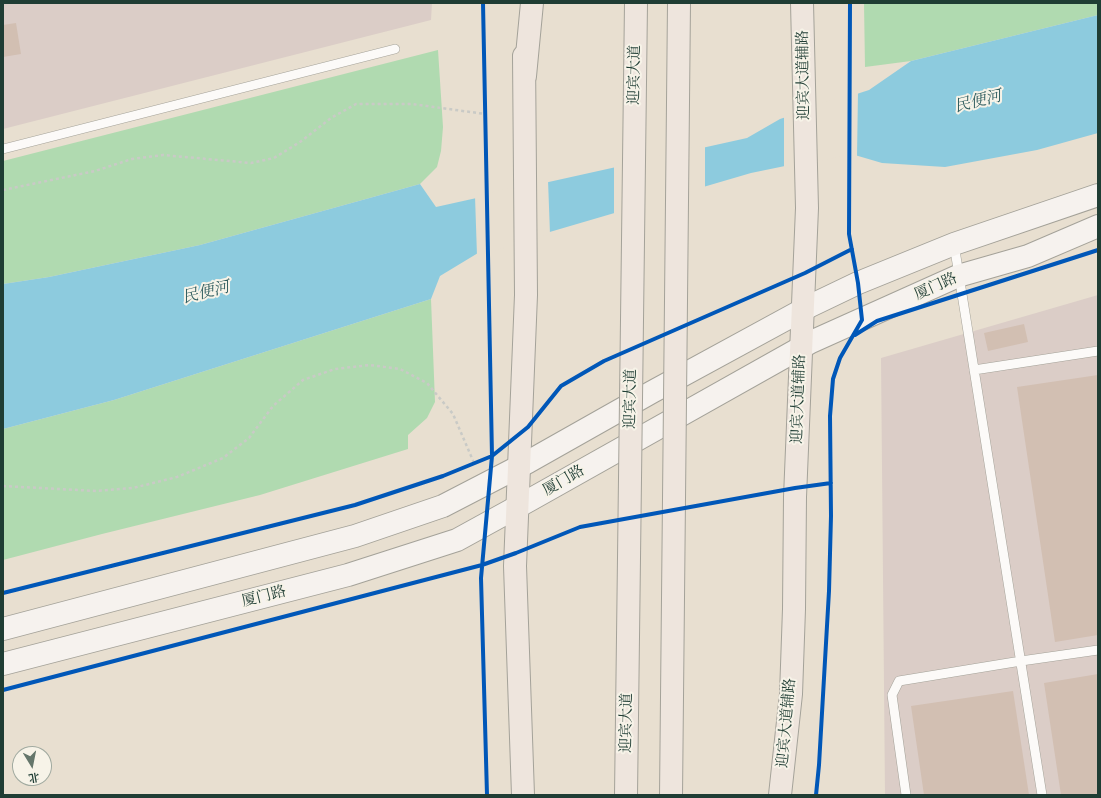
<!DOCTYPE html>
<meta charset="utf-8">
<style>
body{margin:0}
#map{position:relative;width:1101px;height:798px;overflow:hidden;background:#e8dfd0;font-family:Alegreya,"Noto Serif SC",serif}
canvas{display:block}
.frame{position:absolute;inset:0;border:4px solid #1f3d34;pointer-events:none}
.north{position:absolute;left:12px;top:746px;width:40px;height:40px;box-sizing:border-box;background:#f7f3e8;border:1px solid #a1aaa0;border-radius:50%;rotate:170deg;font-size:11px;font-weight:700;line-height:16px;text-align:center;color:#1f3d34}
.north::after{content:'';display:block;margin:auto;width:14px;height:18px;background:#65766b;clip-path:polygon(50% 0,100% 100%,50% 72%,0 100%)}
</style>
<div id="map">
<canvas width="1101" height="798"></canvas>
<div class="frame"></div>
<div class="north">北</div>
</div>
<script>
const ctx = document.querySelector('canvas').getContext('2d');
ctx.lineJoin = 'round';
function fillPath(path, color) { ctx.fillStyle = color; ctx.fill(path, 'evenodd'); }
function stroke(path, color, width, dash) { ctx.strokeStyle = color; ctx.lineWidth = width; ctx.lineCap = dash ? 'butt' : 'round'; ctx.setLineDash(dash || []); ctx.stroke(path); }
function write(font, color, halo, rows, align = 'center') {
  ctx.font = font + ' Alegreya,"Noto Serif SC",serif'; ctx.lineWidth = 4; ctx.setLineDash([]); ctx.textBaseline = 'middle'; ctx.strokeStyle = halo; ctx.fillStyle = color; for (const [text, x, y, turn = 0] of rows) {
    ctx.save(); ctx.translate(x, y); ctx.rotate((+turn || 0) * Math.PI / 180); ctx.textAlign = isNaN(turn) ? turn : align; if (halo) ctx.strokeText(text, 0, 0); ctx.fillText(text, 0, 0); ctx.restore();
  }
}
fillPath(new Path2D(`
 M3,3H432L431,20L3,129Z
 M1098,295V795H885L881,358Z`), '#dbcdc7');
fillPath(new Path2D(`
 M864,3H1098V15L911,61L865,67Z
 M438,50L443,127L441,151L437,167L420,184L200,245L49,277L3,284V161Z
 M431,299L435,402L427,418L408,435V449L260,495L102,534L3,560V429L114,400Z`), '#b0dab0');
fillPath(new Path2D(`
 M1098,15V133L1037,150L945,167L882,163L848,153L751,173L478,253L440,276L431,299L114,400L3,429V284L49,277L200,245L420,184L436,207L747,138L780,119L869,90L911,61Z`), '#8dcbde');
fillPath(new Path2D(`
 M858,92L857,157L848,155L784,168V115Z
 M705,145V189L614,215V165Z
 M548,180L550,234L477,256L475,196Z`), '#e8dfd0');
fillPath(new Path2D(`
 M16,23L21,54L3,57V25Z
 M1024,324L1028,342L988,351L984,333Z
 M1098,375V635L1055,642L1017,387Z
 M1098,674V795H1061L1044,683Z
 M1013,691L1029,795H924L911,706Z`), '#d2bfb2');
const lane = new Path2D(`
 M3,149L395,49
 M954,244L1042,795
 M974,370L1098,351
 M906,795L892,695L899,681L1021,661L1098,650`);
const secondary = new Path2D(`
 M3,629L355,536L443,506L528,462L652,392L810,306L858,283L954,244L1098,195
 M3,664L348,575L457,540L528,501L811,342L958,276L1028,256L1098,226`);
const primary = new Path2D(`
 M523,795L515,566L526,295L524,56
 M780,795L791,694L794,609L795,497L807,208L802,3`);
const highway = new Path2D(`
 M525,76L532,3`);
stroke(lane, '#a4a299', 10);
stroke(secondary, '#a4a299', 24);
stroke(primary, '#a4a299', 24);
stroke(highway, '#a4a299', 24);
stroke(new Path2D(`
 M3,190L95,171L132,159L163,155L251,163L274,158L300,142L331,118L356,104H412L485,114
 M3,486L96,491L133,488L177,477L223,458L249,438L273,406L303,380L335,369L370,365L400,369L427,383L453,414L474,463`), '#c9cac6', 2.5, [3, 3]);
stroke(lane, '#fcfaf8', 9);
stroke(secondary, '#f6f2ee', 22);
stroke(primary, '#eee5dd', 22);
stroke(highway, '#eee5dd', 22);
const highwayBridge = new Path2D(`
 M626,795L636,3
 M671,795L679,3`);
stroke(highwayBridge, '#a4a299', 24, []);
stroke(highwayBridge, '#eee5dd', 22);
stroke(new Path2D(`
 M483,3L492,456L481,578L487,795
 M855,335L877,321L1098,250
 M3,593L355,505L443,476L492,456L528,427L561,386L604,361L805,273L852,249
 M3,690L482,565L516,553L580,527L795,488L831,483
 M816,795L819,765L829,591L831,516L830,416L833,379L840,358L862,320L858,283L849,234L850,3`), '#0057b8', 4);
write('15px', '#1f3d34', '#f7f3e8', [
 ["迎宾大道",635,75,-89],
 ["迎宾大道辅路",804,75,-91],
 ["厦门路",936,287,-24],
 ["迎宾大道",631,399,-89],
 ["迎宾大道辅路",799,399,-88],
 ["厦门路",564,481,-30],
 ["厦门路",264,597,-14],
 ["迎宾大道",627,723,-89],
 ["迎宾大道辅路",787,723,-85]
]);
write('italic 16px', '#315e60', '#f7f3e8', [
 ["民便河",978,102,-14],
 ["民便河",206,293,-14]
]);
</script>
